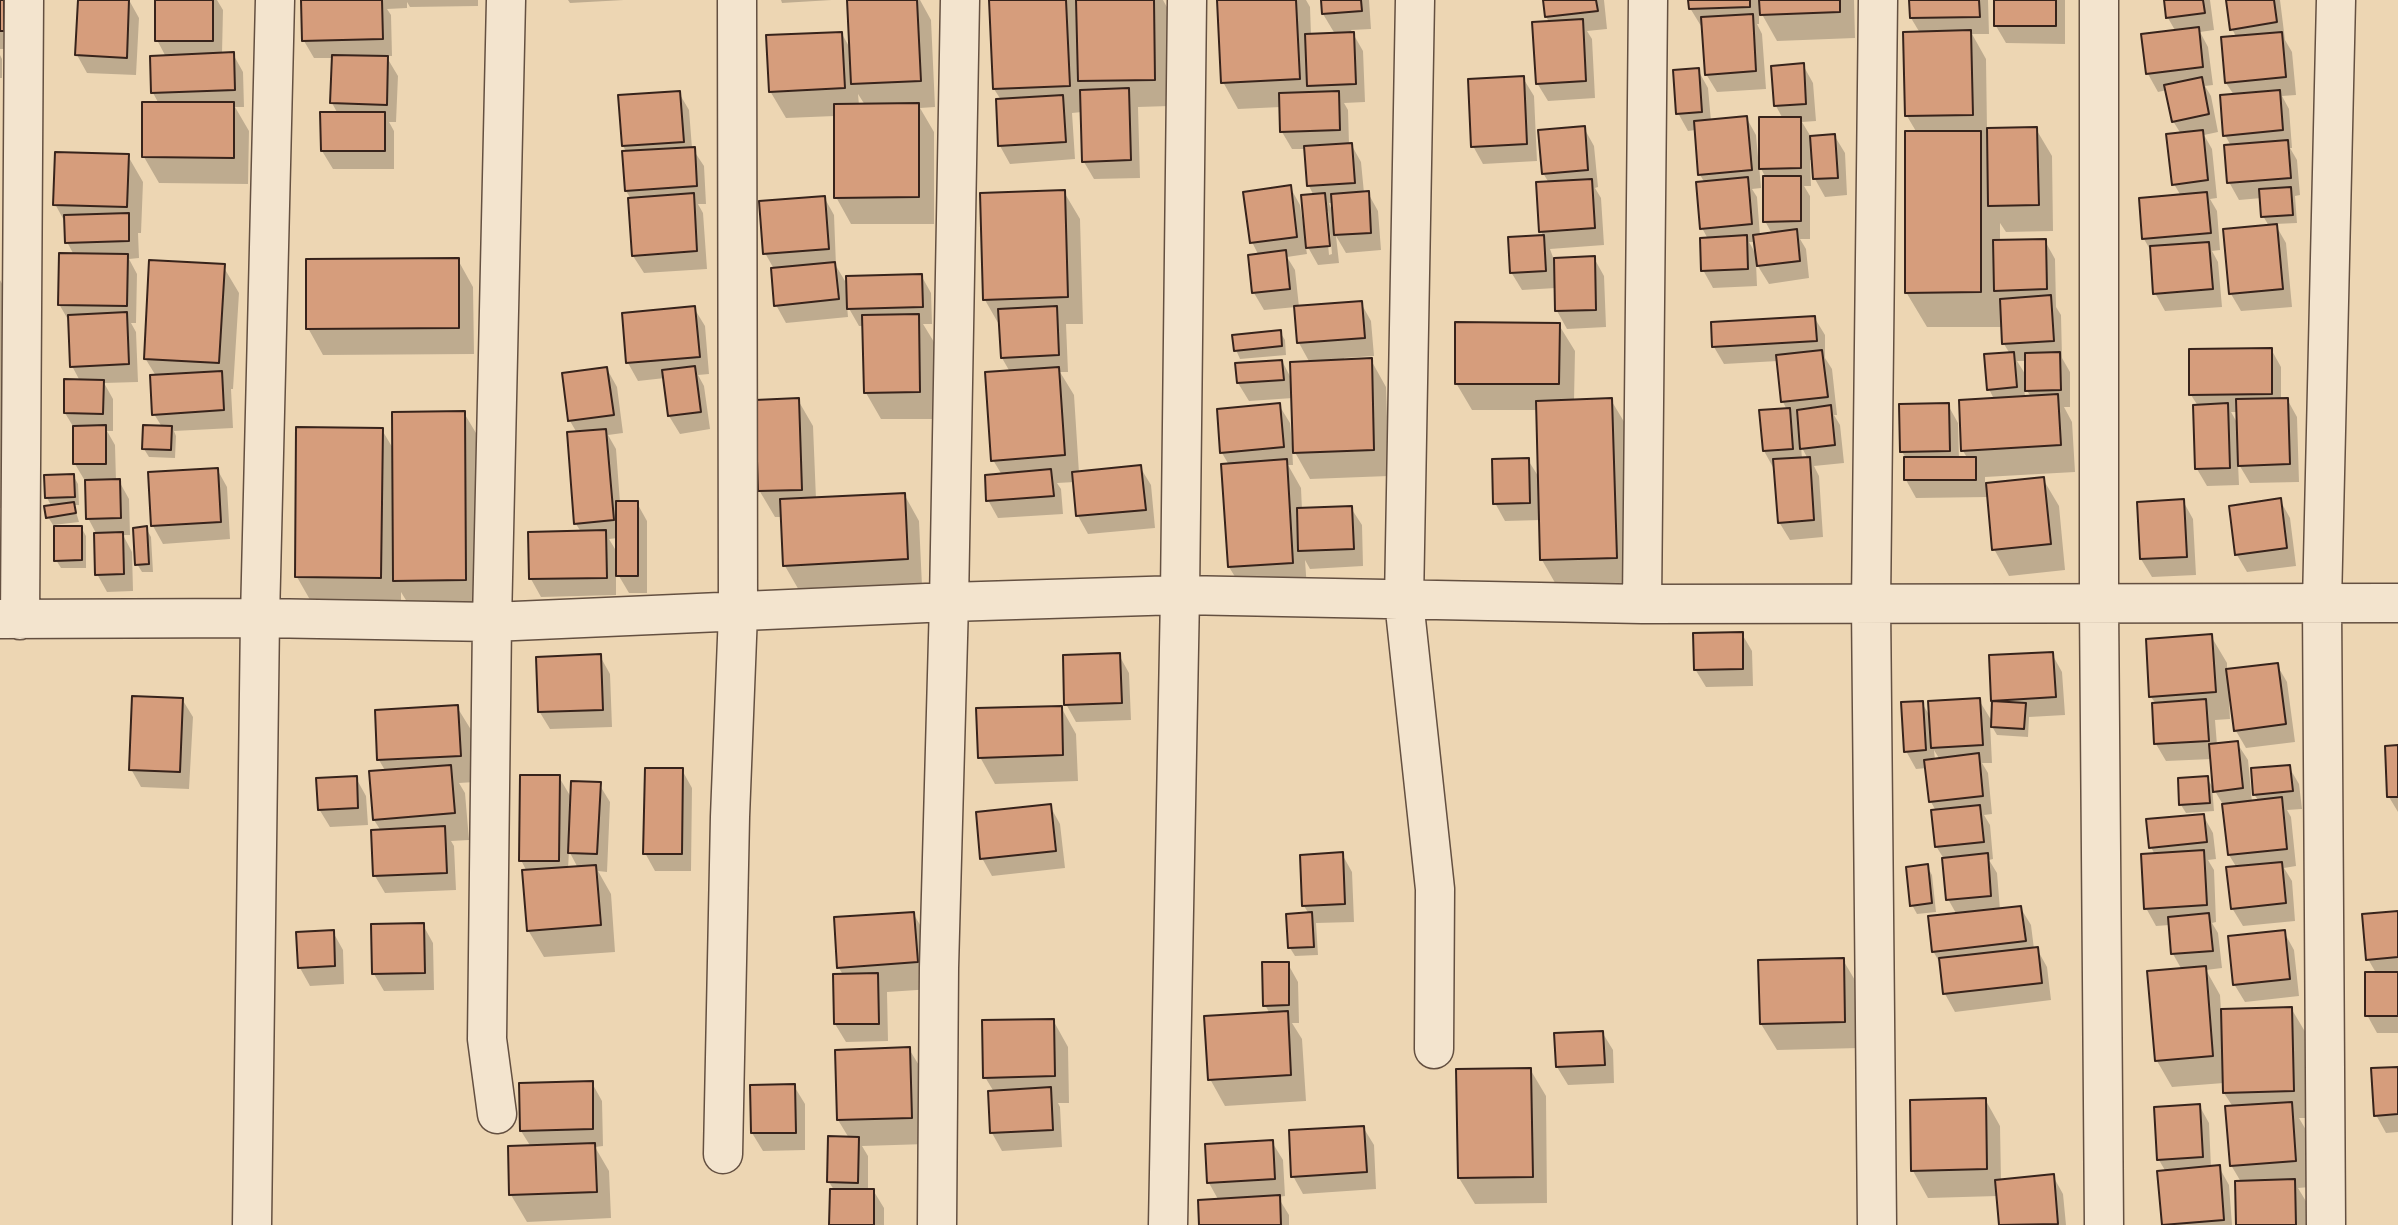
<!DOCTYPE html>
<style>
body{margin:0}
canvas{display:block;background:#edd6b3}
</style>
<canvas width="2398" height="1225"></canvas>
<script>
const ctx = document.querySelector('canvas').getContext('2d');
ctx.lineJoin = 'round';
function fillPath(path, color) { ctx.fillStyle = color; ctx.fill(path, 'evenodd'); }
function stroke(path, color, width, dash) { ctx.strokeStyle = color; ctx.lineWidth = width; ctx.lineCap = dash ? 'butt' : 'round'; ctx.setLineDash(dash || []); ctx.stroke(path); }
fillPath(new Path2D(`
 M0,0H8L13,49H0Z
 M80,0H129L139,18L136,75L87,73L77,55Z
 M157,0H217L223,10L222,54H233L243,72L244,107H235L249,131L248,184L159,183L144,157L159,104L153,93L166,57L157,40Z
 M302,0H478V6L410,7L407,2V8L387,9L391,15L392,56H386L398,76L396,122H389L394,131V169H333L322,151L338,114L332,103L334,58H314L304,41Z
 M568,0H624L570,3Z
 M781,0H832L782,3Z
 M848,0H920L931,20L935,107L920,108L934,132V224H851L836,197L835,116L786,118L770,91L842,34L851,50ZM858,94L865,105H859Z
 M991,0H1075L1078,6V0H1163L1168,9L1170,106L1138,107L1140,178L1094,179L1084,162L1082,112L1072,113L1075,159L1010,164L1000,146L1001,100L994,89Z
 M1219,0H1306L1310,7L1311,35L1335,34L1323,14L1322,0H1369L1371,29L1351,30L1363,51L1365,102L1344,103L1348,110L1349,144H1351L1361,162L1364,193H1368L1378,211L1381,250L1346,253L1336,236L1339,263L1318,265L1305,242L1307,254L1287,257L1295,270L1299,307L1361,303L1371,321L1374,356L1344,358V361L1371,360L1386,387L1389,476L1310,479L1292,447L1293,465H1288L1301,488L1302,510L1351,508L1362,525L1363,566L1310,569L1305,560L1307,589L1245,593L1229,567V465L1222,453L1279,405L1290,423L1292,444H1295L1293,398L1249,401L1238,383L1282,361L1292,380L1310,363L1299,343L1296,307L1264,310L1254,293L1259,256L1252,242L1290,187L1300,205L1303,224H1306L1314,196L1309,186L1306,149H1292L1282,132L1281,107L1238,109L1223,82ZM1329,203H1334V213L1330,206ZM1325,211H1328L1332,254L1329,255Z
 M1545,0H1604L1607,29L1587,31L1592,39L1595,98L1548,101L1537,83L1550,23L1546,17Z
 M1690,0H1854L1855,38L1777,41L1759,9V24H1757L1762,34L1766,89L1717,92L1706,74L1704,26H1701L1690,8Z
 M1911,0H1988L1989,34H1972L1986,59L1987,130L2036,129L2052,156L2053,231L2006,232L2000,223V242L2045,241L2055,259L2056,307L2061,315L2062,358L2070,372V407H2064L2072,422L2075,472L1985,477V485L2043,479L2059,506L2065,570L2009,576L1994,549L1989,497L1916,498L1906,480V458L1902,452L1948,405L1958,423L1959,459H1968L1963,451L1994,399L1989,389L2010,354L2004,344L2003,327H1927L1906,292L1917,133L1907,116L1920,33L1911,18ZM2017,361H2026L2027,377ZM2024,386L2031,397H2025Z
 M1996,0H2065V44L2006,43L1996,26Z
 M2165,0H2210L2214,30L2200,32L2208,47L2213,85L2205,86L2211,96L2218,132L2204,135L2212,149L2217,198L2210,199L2217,211L2220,250L2212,251L2218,262L2222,307L2165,311L2155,293L2152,253L2144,239L2181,196L2174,184L2181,134L2173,121L2167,90L2158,92L2148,74L2143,36L2176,32L2168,18Z
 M2227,0H2280L2285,40L2292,52L2296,95L2282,96L2289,109L2292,148H2290L2297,160L2300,195L2295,196L2297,223L2275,224L2286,243L2292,307L2241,311L2231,294L2269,226L2263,216L2262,198L2239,200L2229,182L2231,146L2225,135L2234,95L2226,83L2237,38L2232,29Z
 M0,55L2,59V78H0Z
 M1803,65L1813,83L1816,121L1802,122L1811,137L1834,135L1845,153L1847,195L1825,197L1815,179L1813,160H1810L1811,186H1804L1810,196V239H1800L1806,249L1809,278L1769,284L1756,263L1757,286L1713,288L1703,270L1708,239L1702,228L1705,183L1700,175L1696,130L1688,131L1678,113L1698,70L1708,88L1711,121L1746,117L1756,135L1758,157H1761L1783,119L1776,106ZM1759,165L1766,178L1765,221L1772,234L1760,236L1757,197L1752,189L1761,188ZM1749,242H1756L1757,256Z
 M1523,78L1534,96L1537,161L1483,164L1473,146Z
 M679,93L689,110L692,148L704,166L706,204H698L703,213L707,269L644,273L633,256L631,199L626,191L624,153H627L623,146L620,97Z
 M1584,128L1594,146L1598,187L1595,188L1601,198L1604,245L1550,249L1554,260L1594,258L1604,276L1606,327L1567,329L1557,311L1556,288L1522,290L1511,272L1510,239L1544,237L1541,231L1549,183L1543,173Z
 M128,156L143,182L141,233H138L139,258L129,259L137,274L136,323H131L136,332L138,382L104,383L113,399V431H107L115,445L116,481H119L129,499L130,535H123L132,552L133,591L107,592L97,574V535L88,518L85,481L75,464L74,428L65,413L80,381L72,366L70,323L59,304L74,255L67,242L66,224L55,204Z
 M1064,192L1080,219L1083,324H1066L1068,372H1060L1074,395L1079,473L1140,467L1151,485L1155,528L1088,534L1078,516L1075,482L1057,483L1061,489L1063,514L998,518L988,500L1002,475L993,460L1010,372L1002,358L1001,328L985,300Z
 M824,197L834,215L836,266L845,281L846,291L921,275L931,293L932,324H923L934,342L935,419H881L866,393L864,326H859L847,305L848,317L786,323L776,305L774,269L765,253Z
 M458,260L473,287L474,354L323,355L308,328Z
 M223,266L239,293L233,389H231L233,428L174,431L176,436L175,458L149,457L144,449L162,427L154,414L156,376L145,358Z
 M0,280L5,289L2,508H0Z
 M694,308L705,326L709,374L698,375L704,386L710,429L680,434L669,416L665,378L638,381L628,363L624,314Z
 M1814,317L1825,335V358L1832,369L1837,415H1834L1840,425L1844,463L1814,466L1819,476L1823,537L1790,540L1779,522L1774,469L1764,451L1787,410L1783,402L1778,361L1724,364L1714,347ZM1801,446L1808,459H1802Z
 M1559,325L1575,351L1574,401L1611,400L1632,435L1636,592L1562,595L1542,560L1541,520L1505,521L1495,503L1528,460L1540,479L1538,410H1472L1456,383Z
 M1280,332L1285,340L1286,355L1240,359L1236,350Z
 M2271,349L2281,367V400L2287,399L2297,417L2299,482L2250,483L2238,463L2239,485L2207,486L2197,469L2198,406L2191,395ZM2231,412H2239V426Z
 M607,369L617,387L623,433L608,435L616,449L620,503H637L647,521V593H629L616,571V595L541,597L531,579L581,532L576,524L577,433L570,421ZM618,538V554L609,539Z
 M798,400L813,426L816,499L904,494L919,521L922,586L800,592L785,566L782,517H775L759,490Z
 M464,413L485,448V615H415L401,592V612H317L297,577L382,430L394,450Z
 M217,469L227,487L230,539L163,544L153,526Z
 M73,475L78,484L79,505H74L79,522L53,525L48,517L52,507L47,498Z
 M2280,500L2290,518L2296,566L2247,572L2237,555Z
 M2183,501L2193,519L2196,575L2152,577L2141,559L2139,503Z
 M81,527L86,536V568H61L56,560Z
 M146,528L151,537L153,572H142L137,564Z
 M1742,634L1752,651L1753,686L1706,687L1695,669Z
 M2211,636L2227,663V671L2277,665L2287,682L2295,742L2246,748L2236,731L2232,700L2229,701L2230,719L2215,720L2217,745L2237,743L2248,760L2252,802H2259L2254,794L2289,767L2299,784L2302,809L2287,810L2291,817L2296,866L2284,868L2292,881L2295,921L2243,926L2232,908L2237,868L2229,855L2225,808L2212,786L2214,811L2186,813L2181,805L2207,778L2215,791L2212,759L2166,761L2156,744V704L2151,697Z
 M2052,654L2062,672L2065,715L2029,717L2028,737L1997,735L1990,723L1992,763H1982L1988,773L1992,814L1984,815L1990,825L1993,859L1989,860L1997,873L2000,910L2020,907L2031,925L2034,949H2037L2047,967L2051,1000L1955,1012L1945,994L1941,965L1933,951L1957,915L1948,899L1944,859L1936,846V811L1931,802L1927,768L1916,769L1906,751L1922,703L1931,718L1979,700L1993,723V701ZM1934,750L1940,760H1935Z
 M1119,655L1129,673L1131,720L1076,722L1066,704Z
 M600,656L610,674L612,727L550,729L539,711Z
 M182,699L193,717L189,789L141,787L131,769Z
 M457,707L473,733L475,782L459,783L465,793L469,840L451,841L454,846L456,890L385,893L375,876L381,831L374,820L386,772L379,760Z
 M1061,707L1076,734L1078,781L995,784L980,757Z
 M2398,747V812L2389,797Z
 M682,770L692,788L691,871H655L645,853Z
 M559,777L572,799L599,784L610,802L607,872L598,871L611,894L615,952L544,957L528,930L527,872L521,860ZM569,851L578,868L568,869Z
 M356,778L366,796L368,825L330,827L319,809Z
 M1050,806L1060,824L1065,868L992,876L982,858Z
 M2203,815L2213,833L2216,859L2208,860L2214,870L2216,922L2212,923L2218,933L2222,968L2206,970L2220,995L2221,1010L2291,1008L2307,1035L2308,1118H2299L2306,1130L2310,1187L2298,1188L2310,1208V1225H2238L2241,1182L2231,1165L2233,1107L2224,1093V1083L2172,1087L2157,1061L2182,970L2173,954L2170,925L2156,926L2146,908L2155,855L2151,847Z
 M1342,854L1352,872L1354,922L1316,923L1318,955L1295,956L1290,948L1309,914L1304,906Z
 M1927,866L1932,875L1936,912L1917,914L1912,905Z
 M2398,912V1033H2377L2367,1015L2376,973L2368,959Z
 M913,913L929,940L932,989L887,992L888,1041L846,1042L835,1024L843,975L839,968Z
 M423,925L433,943L434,990L384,991L374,974Z
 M333,932L343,950L344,984L310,986L300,968Z
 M2284,932L2294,950L2299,996L2245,1002L2234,984Z
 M1843,960L1859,987L1860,1048L1777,1050L1761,1024Z
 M1288,964L1298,982L1299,1023H1292L1302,1039L1306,1101L1225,1106L1210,1079L1270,1014L1265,1005Z
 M1053,1020L1068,1047L1069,1103H1058L1060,1107L1062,1147L1002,1151L992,1133L994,1092L985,1077Z
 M1602,1032L1613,1050L1614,1083L1568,1085L1557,1067Z
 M909,1049L925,1075L927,1144L862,1146L868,1156V1190H873L884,1208V1225H831L834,1190L829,1182L849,1138L838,1120Z
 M1530,1069L1546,1096L1547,1203L1475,1204L1459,1178Z
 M2398,1069V1132L2386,1133L2376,1115Z
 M592,1083L602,1101L603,1146L595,1147L609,1171L611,1218L527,1222L511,1195L531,1147L521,1131Z
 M794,1086L805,1104V1150L763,1151L752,1133Z
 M1985,1099L2000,1126L2001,1181L2053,1176L2063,1194L2066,1225H2001L1998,1196L1928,1198L1913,1171L1911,1102Z
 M2199,1105L2209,1123L2211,1168L2219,1167L2229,1185L2232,1225H2164L2159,1173L2166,1172L2159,1160Z
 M1363,1127L1374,1145L1376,1189L1303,1194L1293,1176Z
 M1272,1142L1283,1160L1285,1196L1278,1197L1289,1215V1225H1201L1219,1201L1209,1183Z`), '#0003');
const building = new Path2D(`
 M0,0H4V31H0Z
 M78,0H129L127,58L75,55Z
 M155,0H213V41H155Z
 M301,0H382L383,39L302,41Z
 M847,0H917L921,81L851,84Z
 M989,0H1066L1070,86L993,89Z
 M1076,0H1154L1155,80L1078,81Z
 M1217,0H1296L1300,79L1221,83Z
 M1321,0H1361L1362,11L1322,14Z
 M1543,0H1596L1598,11L1545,17Z
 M1688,0H1750V7L1689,9Z
 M1759,0H1840V12L1760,15Z
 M1909,0H1979L1980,17L1910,18Z
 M1994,0H2056V26H1994Z
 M2164,0H2203L2205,13L2166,18Z
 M2226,0H2274L2277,22L2230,30Z
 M1753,14L1756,71L1705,75L1701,17Z
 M1583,19L1586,81L1536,84L1532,22Z
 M2199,27L2203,67L2146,74L2141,34Z
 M1971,30L1973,115L1905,116L1903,32Z
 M842,32L845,88L769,92L766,35Z
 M1354,32L1356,84L1307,86L1305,34Z
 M2282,32L2286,77L2225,83L2221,37Z
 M234,52L235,90L151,93L150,56Z
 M332,55L388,56L387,105L330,103Z
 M1804,63L1806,104L1774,106L1771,66Z
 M1699,68L1702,112L1676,114L1673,70Z
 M1524,76L1527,144L1471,147L1468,79Z
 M2202,77L2209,114L2172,122L2164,85Z
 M1129,88L1131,160L1082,162L1080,90Z
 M2280,90L2283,130L2223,136L2220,95Z
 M680,91L684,142L622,146L618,95Z
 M1339,91L1340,130L1280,132L1279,93Z
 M1063,95L1066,142L998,146L996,99Z
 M142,102H234V158L142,157Z
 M919,103V197L834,198V104Z
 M320,112H385V151H321Z
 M1747,116L1752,170L1698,175L1694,121Z
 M1759,117H1801V168L1759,169Z
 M1585,126L1588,170L1542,174L1538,130Z
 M2037,127L2039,205L1988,206L1987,128Z
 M2203,130L2208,180L2172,185L2166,134Z
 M1905,131H1981V292L1905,293Z
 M1835,134L1838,178L1813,179L1810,136Z
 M2288,140L2291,178L2227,183L2224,145Z
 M1352,143L1355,183L1307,186L1304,146Z
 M695,147L697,186L625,191L622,151Z
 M55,152L129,154L127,207L53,205Z
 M1763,176H1801V221L1763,222Z
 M1748,177L1752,224L1700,229L1696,182Z
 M1592,179L1595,228L1539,232L1536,182Z
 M1291,185L1297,237L1250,243L1243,192Z
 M2291,187L2293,215L2261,217L2259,189Z
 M1065,190L1068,297L983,300L980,193Z
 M1369,191L1371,233L1334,235L1331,194Z
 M2207,192L2211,233L2142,239L2139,198Z
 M694,193L697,251L632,256L628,198Z
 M1325,193L1330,246L1306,248L1301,195Z
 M825,196L829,249L763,254L759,201Z
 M129,213V241L65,243L64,215Z
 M2277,224L2283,289L2229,294L2223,229Z
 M1797,229L1800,261L1757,266L1753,235Z
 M1544,235L1546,271L1510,273L1508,237Z
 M1747,235L1748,269L1701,271L1700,238Z
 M2046,239L2047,289L1994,291L1993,240Z
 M2209,242L2213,289L2153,294L2150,246Z
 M1286,250L1290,289L1252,293L1248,255Z
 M59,253L128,254L127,306L58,305Z
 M1595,256L1596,310L1555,311L1554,258Z
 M459,258V328L306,329V259Z
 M149,260L225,264L219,363L144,359Z
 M835,262L839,299L774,306L771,268Z
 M922,274L923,307L847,309L846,276Z
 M2051,295L2054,341L2002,344L2000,299Z
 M1362,301L1365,338L1297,343L1294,306Z
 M695,306L700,357L626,363L622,313Z
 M1057,306L1059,355L1001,358L998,309Z
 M127,312L129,364L70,367L68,315Z
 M919,314L920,392L864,393L862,315Z
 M1815,316L1817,341L1712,347L1711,322Z
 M1455,322L1560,323L1559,384H1455Z
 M1281,330L1282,346L1234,351L1232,335Z
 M2272,348V394L2189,395V349Z
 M1822,350L1828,397L1781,402L1776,355Z
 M2014,352L2017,387L1987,390L1984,354Z
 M2060,352L2061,390L2025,391V353Z
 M1372,358L1374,450L1293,453L1290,362Z
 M1282,360L1284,380L1237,383L1235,363Z
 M695,366L701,412L668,416L662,370Z
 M607,367L614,415L568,421L562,373Z
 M1059,367L1065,455L991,461L985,372Z
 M222,371L224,410L152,415L150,375Z
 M64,379L104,380L103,414L64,413Z
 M2058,394L2061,445L1961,451L1959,400Z
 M799,398L802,490L758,491L755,400Z
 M1612,398L1617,558L1540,560L1536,401Z
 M2288,398L2290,464L2238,466L2236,399Z
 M1280,403L1284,447L1220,453L1217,409Z
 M1949,403L1950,451L1900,452L1899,404Z
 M2228,403L2230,468L2195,469L2193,405Z
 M1831,405L1835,445L1800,449L1797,410Z
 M1790,408L1793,449L1763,451L1759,410Z
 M465,411L466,580L393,581L392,412Z
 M106,425V464H73V426Z
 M143,425L172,426L171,450L142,449Z
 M296,427L383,428L381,578L295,577Z
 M606,429L614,520L574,524L567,432Z
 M1810,457L1814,520L1778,523L1773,459Z
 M1904,457H1976V480H1904Z
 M1529,458L1530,503L1493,504L1492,459Z
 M1287,459L1293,563L1228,567L1221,464Z
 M1141,465L1146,510L1076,516L1072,472Z
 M218,468L221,522L151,526L148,472Z
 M1051,469L1054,496L986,501L985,475Z
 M74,474L75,497L45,498L44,475Z
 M2044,477L2051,544L1992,550L1986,483Z
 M120,479L121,518L86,519L85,480Z
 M905,493L908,559L783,566L780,499Z
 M2281,498L2287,548L2235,555L2229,506Z
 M2184,499L2187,557L2140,559L2137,502Z
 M616,501H638V576H616Z
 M74,502L76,513L46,518L44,506Z
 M1352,506L1354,549L1298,551L1297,508Z
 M54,526H82V560L54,561Z
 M147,526L149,564L135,565L133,528Z
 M606,530L607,578L529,579L528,532Z
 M123,532L124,574L95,575L94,533Z
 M1743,632V669L1694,670L1693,633Z
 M2212,634L2216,692L2149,697L2146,639Z
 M2053,652L2056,697L1991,701L1989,655Z
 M1120,653L1122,703L1064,705L1063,655Z
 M601,654L603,710L538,712L536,657Z
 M2278,663L2286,724L2234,731L2226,669Z
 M132,696L183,698L180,772L129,770Z
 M1980,698L1983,745L1931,748L1928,701Z
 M2206,699L2209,741L2154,744L2152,703Z
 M1923,701L1926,750L1904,752L1901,702Z
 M1992,701L2026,703L2024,729L1991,727Z
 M458,705L461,756L377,760L375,710Z
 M1062,706L1063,755L978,758L976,708Z
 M2238,741L2243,788L2213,792L2209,744Z
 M2398,745V797H2387L2385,746Z
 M1979,753L1983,796L1929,802L1924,760Z
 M451,765L455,813L373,820L369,771Z
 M2290,765L2293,791L2253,795L2251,768Z
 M645,768H683L682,854H643Z
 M520,775H560L559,861H519Z
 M357,776L358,808L318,810L316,778Z
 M2208,776L2210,803L2179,805L2178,778Z
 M571,781L601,782L597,854L568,853Z
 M2282,797L2287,849L2228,855L2222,804Z
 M1051,804L1056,851L980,859L976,812Z
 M1980,805L1984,842L1935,847L1931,810Z
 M2204,814L2207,842L2149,848L2146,819Z
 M445,826L447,873L373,876L371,830Z
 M2204,850L2207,905L2144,909L2141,854Z
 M1343,852L1345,904L1302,906L1300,855Z
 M1988,853L1991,896L1946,900L1942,858Z
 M2282,862L2286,903L2231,909L2226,867Z
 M1928,864L1932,903L1910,906L1906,867Z
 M596,865L601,925L527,931L522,870Z
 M2021,906L2026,941L1932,952L1928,916Z
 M2398,911V957L2366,960L2362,914Z
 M914,912L918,962L837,968L834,917Z
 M1312,912L1314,947L1288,948L1286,914Z
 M2209,913L2213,951L2171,954L2168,917Z
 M424,923L425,973L372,974L371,924Z
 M334,930L335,966L298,968L296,932Z
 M2285,930L2290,979L2233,985L2228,936Z
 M2038,947L2042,983L1943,994L1939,958Z
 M1844,958L1845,1022L1760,1024L1758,960Z
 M1262,962H1289V1005L1263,1006Z
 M2206,966L2213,1056L2155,1061L2147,971Z
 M2365,972H2398V1016H2365Z
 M878,973L879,1024H834L833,974Z
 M2292,1007L2294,1091L2223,1093L2221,1009Z
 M1288,1011L1291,1075L1208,1080L1204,1016Z
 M1054,1019L1055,1076L983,1078L982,1020Z
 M1603,1031L1605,1065L1556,1067L1554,1033Z
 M910,1047L912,1118L837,1120L835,1050Z
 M2398,1067V1114L2374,1116L2371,1068Z
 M1531,1068L1533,1177L1458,1178L1456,1069Z
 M593,1081V1129L520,1131L519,1083Z
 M795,1084L796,1133H751L750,1085Z
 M1051,1087L1053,1130L990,1133L988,1091Z
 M1986,1098L1987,1169L1911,1171L1910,1100Z
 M2292,1102L2296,1161L2230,1166L2225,1106Z
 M2200,1104L2203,1157L2157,1160L2154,1107Z
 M1364,1126L1367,1172L1291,1177L1289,1130Z
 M828,1136L859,1137L858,1183L827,1182Z
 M1273,1140L1275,1179L1207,1183L1205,1144Z
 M595,1143L597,1192L509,1195L508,1146Z
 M2220,1165L2224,1220L2162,1225L2157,1171Z
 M2054,1174L2058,1224L1999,1225L1995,1180Z
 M2295,1179L2296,1225H2236L2235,1181Z
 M830,1189H874V1225H829Z
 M1280,1195L1281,1225H1199L1198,1200Z`);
fillPath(building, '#d69d7c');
stroke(building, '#37231b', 2);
const minor = new Path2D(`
 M1415,0L1404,601L1435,889L1434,1049
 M2099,0V604L2104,1225
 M1642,604L1648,0
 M0,619L260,618L492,622L949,602L1180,595L1642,604L2398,603
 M20,620L24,0
 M497,1114L487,1039L492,622L506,0
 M723,1154L730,817L738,613L737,0
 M252,1225L260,618L275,0
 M937,1225L939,968L949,602L960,0
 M1168,1225L1180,595L1187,0
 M1877,1225L1871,604L1878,0
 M2326,1225L2322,603L2336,0`);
stroke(minor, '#645041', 41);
stroke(minor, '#f3e4ce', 38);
</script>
